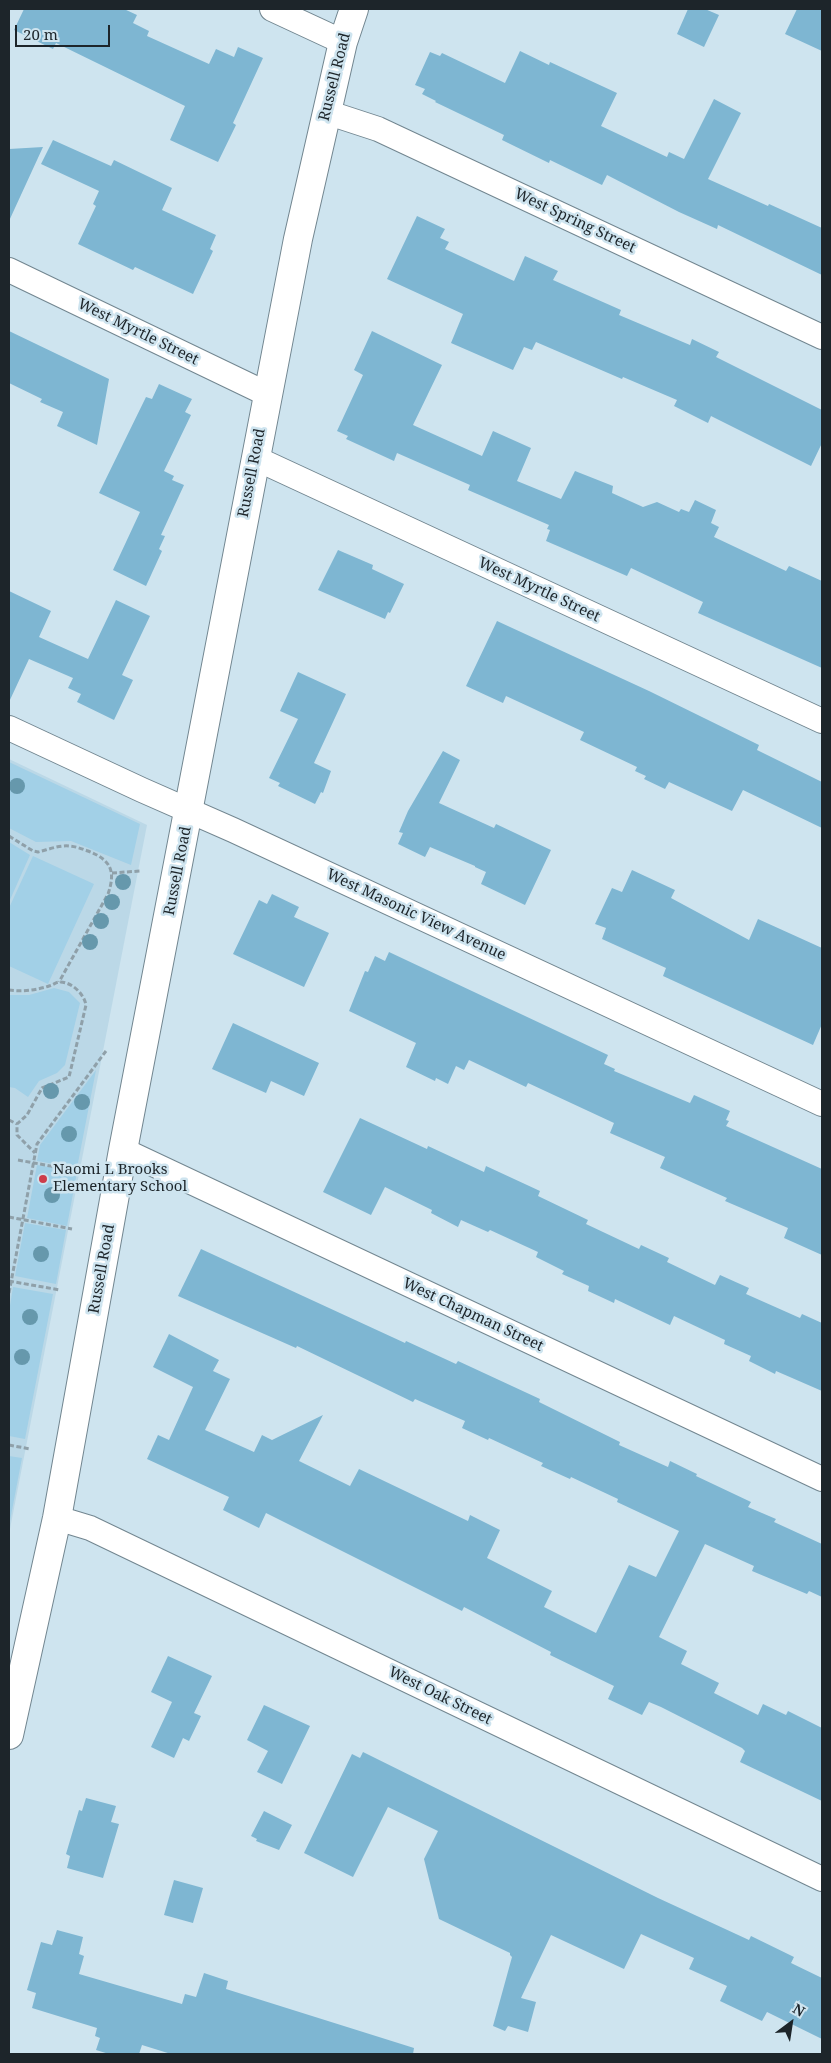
<!DOCTYPE html>
<style>
body{margin:0}
#map{position:relative;width:831px;height:2063px;overflow:hidden;background:#cee4ef;font-family:"Noto Serif",serif}
canvas{display:block}
.frame{position:absolute;inset:0;border:10px solid #1d252a;pointer-events:none}
.north{position:absolute;left:766px;top:1998px;width:50px;height:50px;-webkit-text-stroke:4px #cee4ef;paint-order:stroke;rotate:31deg;font-size:14px;font-weight:700;line-height:20px;text-align:center;color:#1d252a}
.north::after{content:'';display:block;margin:auto;width:18px;height:22px;background:#1d252a;clip-path:polygon(50% 0,100% 100%,50% 72%,0 100%)}
.scale{position:absolute;left:15px;top:25px;width:95px;height:22px;box-sizing:border-box;border:2px solid #1d252a;border-top:0;padding-left:6px;font-size:15px;line-height:18px;white-space:nowrap;color:#1d252a;-webkit-text-stroke:4px #cee4ef;paint-order:stroke}
</style>
<div id="map">
<canvas width="831" height="2063"></canvas>
<div class="frame"></div>
<div class="north">N</div>
<div class="scale">20 m</div>
</div>
<script>
const ctx = document.querySelector('canvas').getContext('2d');
ctx.lineJoin = 'round';
function fillPath(path, color) { ctx.fillStyle = color; ctx.fill(path, 'evenodd'); }
function stroke(path, color, width, dash) { ctx.strokeStyle = color; ctx.lineWidth = width; ctx.lineCap = dash ? 'butt' : 'round'; ctx.setLineDash(dash || []); ctx.stroke(path); }
function write(font, color, halo, rows, align = 'center') {
  ctx.font = font + ' "Noto Serif",serif'; ctx.lineWidth = 5; ctx.setLineDash([]); ctx.textBaseline = 'middle'; ctx.strokeStyle = halo; ctx.fillStyle = color; for (const [text, x, y, turn = 0] of rows) {
    ctx.save(); ctx.translate(x, y); ctx.rotate((+turn || 0) * Math.PI / 180); ctx.textAlign = isNaN(turn) ? turn : align; if (halo) ctx.strokeText(text, 0, 0); ctx.fillText(text, 0, 0); ctx.restore();
  }
}
fillPath(new Path2D(`
 M9,759L147,825L9,1534Z`), '#bbd8e7');
fillPath(new Path2D(`
 M9,762L140,824L131,865L71,841L36,842L9,828Z
 M9,842L30,855L9,902Z
 M33,856L94,884L48,984L9,966V908Z
 M54,988L69,992L80,1003L65,1065L57,1073L39,1081L28,1097L15,1088L9,1087V995H29Z
 M96,1070L77,1168L37,1161L40,1145Z
 M37,1165L77,1172L67,1226L27,1218Z
 M25,1223L66,1230L56,1284L15,1276Z
 M13,1287L53,1294L25,1439L9,1436V1312Z
 M9,1456L22,1458L9,1526Z`), '#a2d0e7');
fillPath(new Path2D(`
 M24,9H124L137,15L133,23L149,31L147,36L209,64L216,49L234,57L238,47L263,58L233,123L236,125L218,162L170,140L185,106L56,43L53,49L14,30Z
 M688,9H705L719,15L704,47L677,34Z
 M797,9H822V51L785,34Z
 M520,51L549,65L550,62L617,93L601,126L667,157L669,152L684,159L714,99L741,113L708,179L768,206L769,204L822,228V275L718,225L717,229L679,212L607,175L602,185L550,160L549,163L502,140L504,135L435,102L436,101L422,94L425,89L415,85L430,52L440,56L442,53L505,83Z
 M53,140L111,166L114,160L172,188L162,210L216,235L210,249L213,251L193,294L135,267L133,270L78,244L96,206L93,204L99,191L41,164Z
 M43,147L9,221V149Z
 M417,216L445,229L440,238L449,242L445,249L514,281L525,256L558,271L553,280L621,310L619,315L690,345L692,339L719,352L716,357L822,410V443L811,466L711,416L708,423L674,406L677,400L623,377L622,379L536,342L532,350L524,347L513,370L451,343L463,314L387,279Z
 M9,331L109,379L97,445L57,426L63,412L40,402L42,399L9,383Z
 M372,331L442,365L413,425L482,456L493,431L531,448L517,481L561,499L575,471L613,486L612,493L643,507L657,502L679,512L681,509L689,512L695,500L716,510L711,523L719,527L714,537L786,571L789,566L822,581V668L698,613L703,602L631,568L627,576L546,541L550,530L547,529L549,525L468,490L470,485L397,453L394,461L346,439L348,436L337,431L363,375L354,370Z
 M159,384L192,399L185,412L191,415L164,471L174,476L172,480L184,485L161,535L165,536L159,549L162,551L146,586L113,570L140,512L99,493L146,397L152,399Z
 M338,550L373,565L372,569L404,584L390,613L388,612L385,619L318,590Z
 M9,591L51,611L39,637L88,659L116,600L150,616L122,675L133,680L114,720L77,702L81,694L68,688L73,678L29,659L9,702Z
 M497,621L649,691L759,745L757,750L822,782V828L743,790L732,811L669,782L665,789L644,779L646,776L635,771L637,767L580,740L584,732L506,696L503,703L466,686Z
 M298,672L346,694L314,763L331,771L323,793L321,792L315,804L278,786L280,783L269,778L298,719L280,711Z
 M443,751L460,760L439,803L494,828L496,824L551,850L525,905L481,884L486,872L475,867V866L430,847L425,857L398,844L403,833L399,832L408,811Z
 M632,870L675,890L671,898L749,940L758,919L822,948V1024L813,1045L663,976L666,968L602,939L606,928L595,924L612,888L622,892Z
 M272,894L299,907L294,917L329,933L304,987L233,954L259,900L267,904Z
 M389,952L608,1055L604,1064L615,1069L614,1071L690,1103L694,1095L730,1111L726,1120L729,1121L726,1126L822,1169V1255L784,1238L788,1228L725,1201L727,1198L660,1168L665,1157L610,1133L614,1123L528,1083L526,1087L469,1060L464,1070L456,1066L448,1084L436,1078L435,1081L406,1067L416,1043L349,1011L365,971L368,972L375,956L385,961Z
 M233,1023L319,1063L304,1096L271,1081L266,1093L212,1069Z
 M360,1118L427,1149L428,1146L484,1172L486,1166L540,1191L538,1196L588,1220L586,1224L639,1249L641,1245L669,1258L667,1262L715,1285L720,1275L749,1288L746,1294L800,1318L802,1314L822,1323V1391L776,1371L775,1374L749,1361L751,1356L724,1344L725,1340L674,1316L670,1325L615,1299L614,1303L588,1291L589,1286L562,1274L564,1271L536,1257L538,1252L490,1230L488,1232L461,1220L458,1227L431,1213L432,1210L385,1187L371,1215L323,1192Z
 M201,1249L405,1343L406,1341L456,1364L458,1361L540,1399L539,1402L620,1442L619,1445L668,1467L670,1461L697,1474L696,1476L751,1502L748,1507L776,1519L774,1522L822,1544V1597L809,1591L807,1594L752,1571L754,1566L705,1544L659,1637L687,1651L681,1664L719,1683L714,1693L758,1715L763,1704L786,1715L788,1711L822,1728V1801L740,1762L745,1751L742,1748L661,1707L649,1702L642,1715L608,1699L614,1686L550,1655L551,1652L464,1607L462,1611L266,1513L259,1528L223,1510L229,1497L147,1459L158,1435L169,1440L193,1387L153,1367L169,1334L219,1360L213,1371L230,1379L205,1430L254,1452L262,1435L272,1440L323,1415L299,1461L350,1486L359,1469L468,1521L470,1515L500,1530L487,1558L552,1591L544,1607L596,1633L629,1565L656,1577L679,1531L617,1502L618,1499L571,1477L570,1479L541,1466L543,1463L489,1438L488,1440L462,1428L465,1421L415,1399L413,1402L297,1346L296,1348L178,1296Z
 M168,1656L212,1676L194,1713L201,1716L189,1741L183,1738L174,1758L151,1747L172,1702L151,1692Z
 M264,1705L310,1726L282,1784L257,1772L268,1751L247,1740Z
 M363,1752L658,1898L749,1940L751,1936L794,1957L791,1963L822,1978V2039L767,2012L762,2021L720,2001L727,1986L689,1969L694,1958L641,1934L624,1969L551,1935L521,1998L536,2002L528,2032L508,2026L505,2031L493,2026L512,1957L510,1955V1953L439,1919L424,1859L438,1831L388,1807L353,1877L304,1853L352,1754L360,1758Z
 M86,1798L116,1806L111,1822L119,1824L103,1878L67,1868L70,1856L66,1854L79,1810L82,1811Z
 M264,1811L292,1825L279,1850L256,1841L257,1839L251,1836Z
 M174,1880L203,1888L193,1923L164,1915Z
 M57,1930L83,1937L79,1954L84,1956L79,1974L182,2004L185,1994L196,1997L204,1973L228,1981L226,1989L414,2048L413,2054H171L142,2045L139,2054H109L96,2050L100,2038L95,2036L97,2028L32,2008L36,1993L27,1990L41,1942L52,1945Z`), '#7eb6d2');
const street = new Path2D(`
 M272,9L343,42
 M326,112L378,129L822,337
 M9,270L267,394
 M255,458L822,721
 M9,728L142,790L233,830L822,1104
 M123,1150L822,1479
 M57,1518L90,1528L822,1879`);
const secondary = new Path2D(`
 M9,1735L57,1518L123,1150L298,239L343,42L354,9`);
stroke(street, '#728690', 26);
stroke(secondary, '#728690', 30);
stroke(new Path2D(`
 M9,836L33,851L38,852C47,850 59,845 69,846C75,846 82,849 88,851C111,860 116,871 108,894L59,982
 M112,873L140,871
 M9,990C21,992 37,990 49,986C53,985 56,982 60,982C72,982 84,994 86,1005L69,1077L42,1088L27,1115L17,1124V1135L35,1153
 M9,1120L17,1124
 M18,1160L83,1172
 M9,1217L72,1229
 M9,1281L60,1290
 M9,1293L37,1144L106,1051
 M9,1445L30,1449`), '#8fa0a9', 3, [5, 2.5]);
stroke(street, '#fff', 24);
stroke(secondary, '#fff', 28);
ctx.fillStyle = '#6698ac';
for (const [x, y] of [
 [17,786],
 [123,882],
 [112,902],
 [101,921],
 [90,942],
 [51,1091],
 [82,1102],
 [69,1134],
 [52,1195],
 [41,1254],
 [30,1317],
 [22,1357]
]) { ctx.beginPath(); ctx.arc(x, y, 8, 0, 2 * Math.PI); ctx.fill(); }
for (const [x, y, r, color] of [
 [43,1179,5,"#cd3d4b"]
]) { const dot = new Path2D(); dot.arc(x, y, r, 0, 2 * Math.PI); ctx.fillStyle = color; ctx.fill(dot); stroke(dot, '#cee4ef', 2); }
write('15px', '#1d252a', '#cee4ef', [
 ["Russell Road",335,77,-76],
 ["West Spring Street",575,221,25],
 ["West Myrtle Street",138,332,26],
 ["Russell Road",252,473,-79],
 ["West Myrtle Street",539,590,25],
 ["Russell Road",178,871,-79],
 ["West Masonic View Avenue",416,915,25],
 ["Russell Road",102,1269,-80],
 ["West Chapman Street",473,1315,25],
 ["West Oak Street",440,1696,26]
]);
write('15px', '#1d252a', '#cee4ef', [
 ["Naomi L Brooks",53,1170],
 ["Elementary School",53,1187]
], 'left');
</script>
